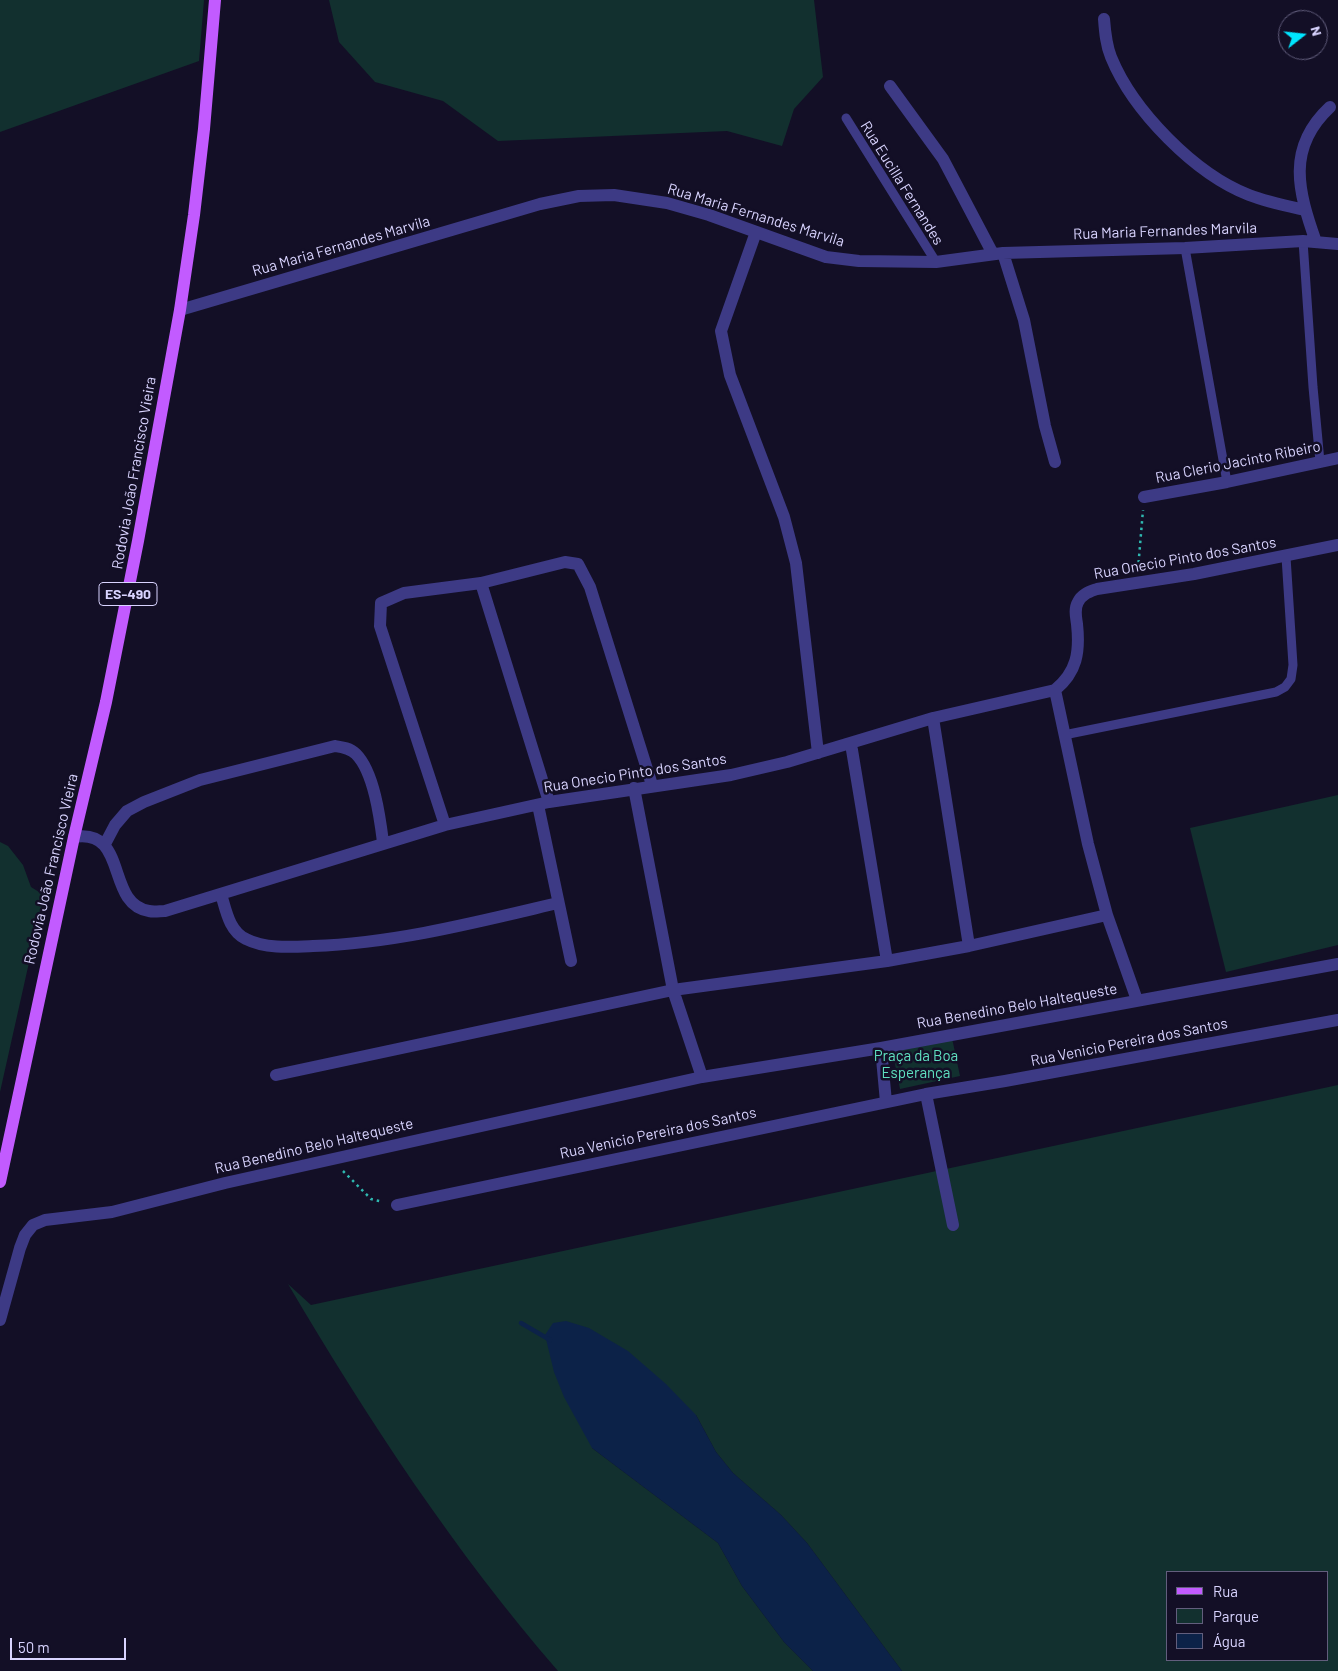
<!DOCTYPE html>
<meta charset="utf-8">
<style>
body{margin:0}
#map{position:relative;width:1338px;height:1671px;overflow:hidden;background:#130f26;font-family:Barlow,sans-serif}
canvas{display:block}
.legend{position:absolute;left:1166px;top:1571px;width:162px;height:90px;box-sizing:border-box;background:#130f26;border:1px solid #625e7d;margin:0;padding:6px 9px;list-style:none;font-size:15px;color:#d9d4ff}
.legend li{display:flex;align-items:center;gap:10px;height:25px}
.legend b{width:25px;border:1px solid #625e7d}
.north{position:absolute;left:1278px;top:10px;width:50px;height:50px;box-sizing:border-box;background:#130f26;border:1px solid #625e7d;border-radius:50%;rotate:74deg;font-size:14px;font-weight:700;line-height:20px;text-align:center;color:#d9d4ff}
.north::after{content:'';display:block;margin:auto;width:18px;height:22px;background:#00e5ff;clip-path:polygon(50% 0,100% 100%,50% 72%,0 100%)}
.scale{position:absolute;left:10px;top:1638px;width:116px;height:22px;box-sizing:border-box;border:2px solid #d9d4ff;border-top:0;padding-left:6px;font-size:15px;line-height:18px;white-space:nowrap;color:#d9d4ff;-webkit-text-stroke:4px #130f26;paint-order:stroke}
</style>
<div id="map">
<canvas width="1338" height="1671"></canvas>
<ul class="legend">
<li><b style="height:6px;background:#c25bff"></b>Rua</li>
<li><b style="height:14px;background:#12302f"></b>Parque</li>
<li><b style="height:14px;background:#0c2248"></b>Água</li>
</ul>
<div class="north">N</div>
<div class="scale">50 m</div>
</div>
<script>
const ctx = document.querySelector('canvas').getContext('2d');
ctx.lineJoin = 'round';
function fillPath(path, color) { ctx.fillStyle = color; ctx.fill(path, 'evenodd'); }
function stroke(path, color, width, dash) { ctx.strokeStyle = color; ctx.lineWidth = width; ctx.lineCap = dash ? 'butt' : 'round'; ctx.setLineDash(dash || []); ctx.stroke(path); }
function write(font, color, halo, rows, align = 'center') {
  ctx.font = font + ' Barlow,sans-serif'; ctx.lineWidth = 5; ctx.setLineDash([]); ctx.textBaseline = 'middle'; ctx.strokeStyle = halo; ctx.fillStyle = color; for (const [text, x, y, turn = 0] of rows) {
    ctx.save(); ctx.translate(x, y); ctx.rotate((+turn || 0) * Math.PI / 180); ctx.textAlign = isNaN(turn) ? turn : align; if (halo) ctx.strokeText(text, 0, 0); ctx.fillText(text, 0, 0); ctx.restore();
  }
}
fillPath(new Path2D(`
 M0,0H204L199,61L0,132Z
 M329,0H814L823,77L794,109L782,146L727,131L498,141L443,101L375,82L339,42Z
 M1338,795V945L1226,972L1190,828Z
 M0,842L8,846L23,865L31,887L47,897L28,967L0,1092Z
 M952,1038L960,1076L900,1089L892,1050Z
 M1338,1085V1671H902L807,1543L781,1515L733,1473L716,1452L696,1415L592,1448L718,1543L742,1586L784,1642L813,1671H558C455,1552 368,1420 288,1284L311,1305ZM1167,1572H1327V1660H1167Z`), '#12302f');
fillPath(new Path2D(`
 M566,1321L589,1328L628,1351L666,1384L696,1415L716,1452L733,1473L781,1515L807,1543L902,1671H813L784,1642L742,1586L718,1543L592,1448L564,1397L554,1372L545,1335L553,1323Z`), '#0c2248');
stroke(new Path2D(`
 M521,1323L550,1340`), '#0c2248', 4.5);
stroke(new Path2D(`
 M1138,569L1143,510
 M343,1171L371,1199L383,1202`), '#2fb8b0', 2.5, [2.5, 4]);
stroke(new Path2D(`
 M846,118L936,262
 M1303,241L1313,387L1320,462
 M1185,248L1227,482
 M1064,735L1276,692L1285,687L1291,679L1293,665L1286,557`), '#3d3a85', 9);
stroke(new Path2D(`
 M1104,19C1105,32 1106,45 1111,57C1133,111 1195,174 1249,195C1267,202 1287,206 1305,210
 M890,86L943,159L993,254
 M756,232L721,331L730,375L784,517L796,563L818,753
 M1316,242C1298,191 1286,148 1330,107
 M1003,253L1024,320L1045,426L1055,462
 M180,310L540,204L579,196L614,195L667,203L709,215L826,257L859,261L936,262L1003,253L1185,248L1303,241L1338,244
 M1144,497L1227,482L1338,458
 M481,583L549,802
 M1055,690L1088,844L1107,915L1137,1000
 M933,718L969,946
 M851,744L887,961
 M634,788L673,990L702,1077
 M538,805L571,961
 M445,825L380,626L381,603L404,593L481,583L565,562L578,564L590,587L652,785
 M74,837C129,828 105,904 149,911C154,912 160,911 165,911L445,825L549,802L731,775L787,762L933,718L1055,690C1077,672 1080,652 1077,624C1076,617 1074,609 1078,602C1082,594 1089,592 1097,589L1194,574L1338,545
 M105,844L115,825L127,811L144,802L200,780L335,746C342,747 350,748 356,754C374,772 380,818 383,842
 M221,894C226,910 229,931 246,939C265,949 292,947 313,946C396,943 477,922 558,903
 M881,1048L886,1102
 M276,1075L673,990L887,961L969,946L1107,915
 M926,1094L953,1225
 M397,1205L926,1094L1005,1081L1338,1020
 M0,1320L20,1248L25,1235L33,1225L45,1220L112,1212L225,1183L702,1077L881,1048L1338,964`), '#3d3a85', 12);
stroke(new Path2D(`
 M0,1182L74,837L106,702L138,541L180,310L194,215L204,129L215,0`), '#c25bff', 12);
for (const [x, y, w] of [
 [128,594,58]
]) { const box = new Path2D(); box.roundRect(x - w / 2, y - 11.5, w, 23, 4); ctx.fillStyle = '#130f26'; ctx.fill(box); stroke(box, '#d9d4ff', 1); }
write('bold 14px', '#d9d4ff', null, [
 ["ES-490",128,594]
]);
write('15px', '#d9d4ff', '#130f26', [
 ["Rua Eucilla Fernandes",902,183,58],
 ["Rua Maria Fernandes Marvila",756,215,17],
 ["Rua Maria Fernandes Marvila",1165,231,-2],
 ["Rua Maria Fernandes Marvila",341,246,-16],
 ["Rua Clerio Jacinto Ribeiro",1238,462,-11],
 ["Rodovia João Francisco Vieira",134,473,-80],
 ["Rua Onecio Pinto dos Santos",1185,558,-10],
 ["Rua Onecio Pinto dos Santos",635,773,-9],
 ["Rodovia João Francisco Vieira",51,869,-77],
 ["Rua Benedino Belo Haltequeste",1017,1006,-10],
 ["Rua Venicio Pereira dos Santos",1129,1042,-11],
 ["Rua Venicio Pereira dos Santos",658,1133,-12],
 ["Rua Benedino Belo Haltequeste",314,1146,-13]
]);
write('15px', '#5fe0c0', '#130f26', [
 ["Praça da Boa",916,1056],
 ["Esperança",916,1073]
]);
</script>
